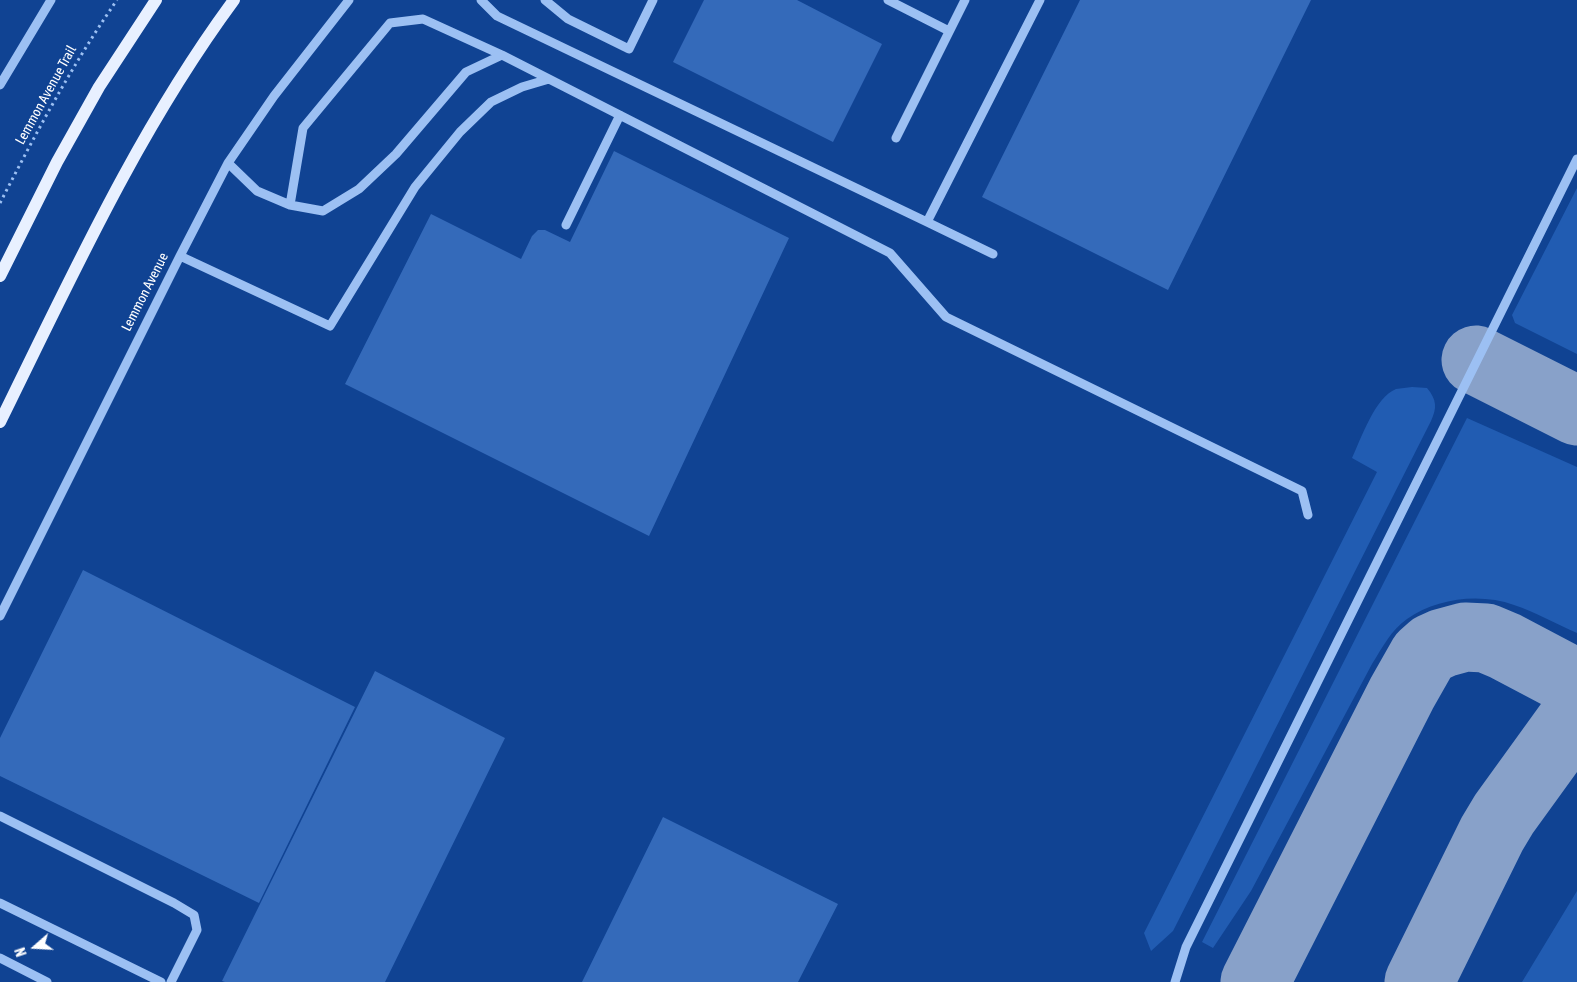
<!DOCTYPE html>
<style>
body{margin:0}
#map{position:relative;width:1577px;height:982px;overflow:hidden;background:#104393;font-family:"Asap Condensed",sans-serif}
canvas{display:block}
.north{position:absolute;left:10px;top:922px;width:50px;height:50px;-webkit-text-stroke:4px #104393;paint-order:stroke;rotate:251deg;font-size:14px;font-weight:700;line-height:20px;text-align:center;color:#fff}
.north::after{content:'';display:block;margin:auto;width:18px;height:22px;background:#fff;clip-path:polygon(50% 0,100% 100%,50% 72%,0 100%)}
</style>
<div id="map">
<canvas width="1577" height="982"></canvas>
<div class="north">N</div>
</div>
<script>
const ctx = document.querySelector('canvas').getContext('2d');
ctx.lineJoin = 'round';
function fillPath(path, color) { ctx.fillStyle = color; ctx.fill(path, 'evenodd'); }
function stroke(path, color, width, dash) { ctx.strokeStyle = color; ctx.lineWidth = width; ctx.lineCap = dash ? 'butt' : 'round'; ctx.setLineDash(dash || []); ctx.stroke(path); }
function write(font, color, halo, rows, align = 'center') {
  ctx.font = font + ' "Asap Condensed",sans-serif'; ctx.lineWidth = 4; ctx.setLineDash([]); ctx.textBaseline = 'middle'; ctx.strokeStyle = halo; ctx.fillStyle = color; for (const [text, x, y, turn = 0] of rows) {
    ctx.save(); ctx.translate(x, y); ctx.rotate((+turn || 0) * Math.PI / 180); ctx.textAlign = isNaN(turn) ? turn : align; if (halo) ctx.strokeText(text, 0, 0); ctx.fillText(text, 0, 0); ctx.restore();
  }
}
fillPath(new Path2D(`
 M1577,188V354L1515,323L1512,315Z
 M1412,387L1427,388C1437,400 1437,408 1431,421L1173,931L1151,951L1144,933L1377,472L1352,458C1361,439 1375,397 1396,389C1401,388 1407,388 1412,387Z
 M1467,418L1577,467V633C1556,624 1535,612 1514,605C1480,593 1437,598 1407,619C1391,630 1382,648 1372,664L1251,891L1213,948L1202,942Z
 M1577,891V982H1522Z`), '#215cb2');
stroke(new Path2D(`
 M1476,360L1577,411
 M1255,982L1402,693L1423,656L1432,648L1443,643L1465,637L1486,638L1505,646L1577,684
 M1419,982L1492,834L1504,814L1577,713`), '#88a1c9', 69);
fillPath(new Path2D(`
 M704,0H797L882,44L833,142L673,62Z
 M1080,0H1311L1168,290L982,197Z
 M614,151L789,238L649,536L345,384L431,214L521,259L532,236L538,230H545L570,242Z
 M83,570L355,707L259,903L0,776V738Z
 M375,671L505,738L385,982H225L222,981Z
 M663,817L838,904L798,982H582Z`), '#346aba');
stroke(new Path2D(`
 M0,203C36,133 72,65 117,0`), '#9cc0f3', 3, [2.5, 4]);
stroke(new Path2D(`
 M481,0L497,16L927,222L1040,0
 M545,0L568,19L629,49L653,0
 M888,0L949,31
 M0,85L51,0
 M896,138L965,0
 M228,163L257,191L290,205L323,211L359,189L396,154L466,72L502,55L890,253L946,317L1302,491L1308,515
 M290,205L303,128L390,23L423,19L502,55
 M927,222L993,254
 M566,225L620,115
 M180,256L330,326L415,187L460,132L491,102L522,87L549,79
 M0,616L180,256L228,163L274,96L349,0
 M0,816L174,903L194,915L197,930L171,982
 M0,903L161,982
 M0,958L47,982
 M1175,982L1186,947L1577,159`), '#9cc0f3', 9);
stroke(new Path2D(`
 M0,276L57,162L99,87L156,0
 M0,422C71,278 138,130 234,0`), '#e8f0ff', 12);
write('14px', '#fff', '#104393', [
 ["Lemmon Avenue Trail",46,95,-61],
 ["Lemmon Avenue",145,292,-63]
]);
</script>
